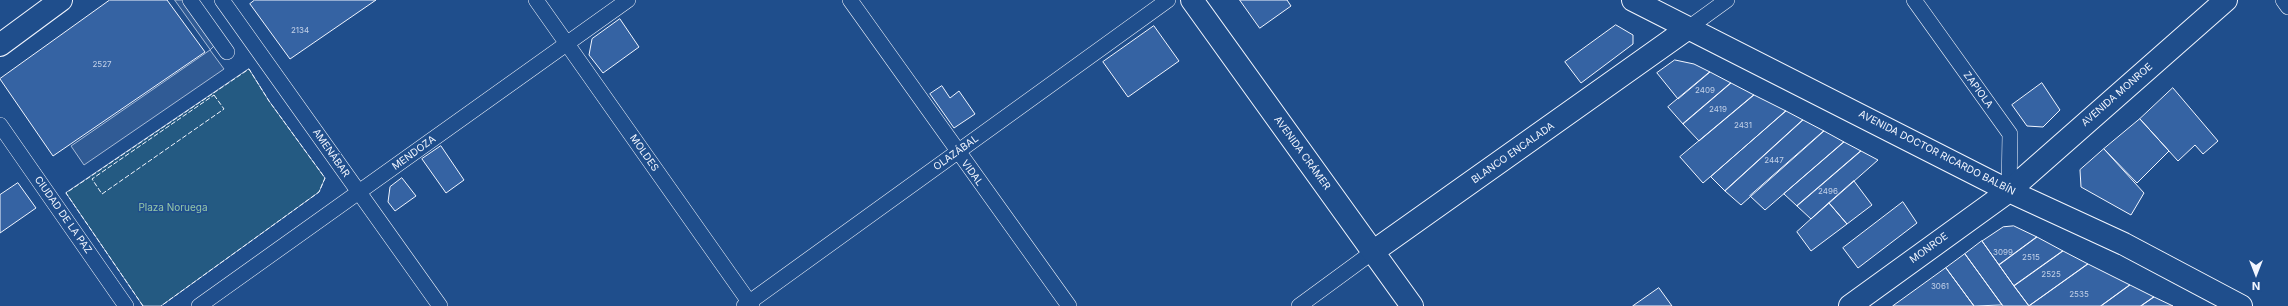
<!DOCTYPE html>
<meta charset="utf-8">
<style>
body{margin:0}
#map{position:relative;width:2288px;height:306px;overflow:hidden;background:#1f4e8c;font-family:Inter,sans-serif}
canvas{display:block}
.north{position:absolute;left:2236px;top:254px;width:40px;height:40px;-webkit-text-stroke:3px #1f4e8c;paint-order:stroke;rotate:180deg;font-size:11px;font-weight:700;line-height:16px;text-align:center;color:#f2f6ff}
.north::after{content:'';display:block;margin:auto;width:14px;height:18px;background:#f2f6ff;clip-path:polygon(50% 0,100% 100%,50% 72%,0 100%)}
</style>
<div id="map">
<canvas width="2288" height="306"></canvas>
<div class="north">N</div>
</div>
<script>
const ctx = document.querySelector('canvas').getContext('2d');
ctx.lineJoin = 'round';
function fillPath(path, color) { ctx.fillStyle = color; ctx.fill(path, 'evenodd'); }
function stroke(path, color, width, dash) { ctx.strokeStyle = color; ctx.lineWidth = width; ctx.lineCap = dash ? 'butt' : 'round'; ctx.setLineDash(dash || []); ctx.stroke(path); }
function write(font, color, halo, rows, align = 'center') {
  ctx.font = font + ' Inter,sans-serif'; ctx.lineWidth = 3; ctx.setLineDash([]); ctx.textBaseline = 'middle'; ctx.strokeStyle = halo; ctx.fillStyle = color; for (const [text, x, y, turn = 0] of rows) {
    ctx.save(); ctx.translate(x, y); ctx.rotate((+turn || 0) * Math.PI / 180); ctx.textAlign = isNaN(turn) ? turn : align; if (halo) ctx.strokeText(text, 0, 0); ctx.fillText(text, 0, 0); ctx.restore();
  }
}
const green = new Path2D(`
 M249,69L269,101L325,178L319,192L161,306H143L66,193Z`);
fillPath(green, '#245a82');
stroke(green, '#a8bbd7', 1);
const parking = new Path2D(`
 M175,0H190L219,41L210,50L224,69L84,165L71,146L210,50Z`);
fillPath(parking, '#305b95');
stroke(parking, '#a8bbd7', 1);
const building = new Path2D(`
 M110,0H167L205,52L53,156L0,79Z
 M255,0H376L290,59L250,4Z
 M1240,0H1287L1291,6L1260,28Z
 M620,19L639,47L603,73L589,55L592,39Z
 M1616,25L1633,35V44L1581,83L1565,62Z
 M1154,26L1179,61L1128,97L1103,62Z
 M1675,60L1694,64L1710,72L1678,99L1657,73Z
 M1710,72L1731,83L1683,124L1668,107Z
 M1731,83L1754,95L1699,141L1683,124Z
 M2042,83L2060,110L2043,127L2027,126L2012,105Z
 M942,86L950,98L959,91L975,114L954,128L930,94Z
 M2173,88L2218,141L2203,154L2195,145L2178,161L2140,119Z
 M1754,95L1786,111L1703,183L1680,157Z
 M1786,111L1803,120L1725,191L1711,177Z
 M2140,119L2169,151L2137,183L2104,149Z
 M1803,120L1824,131L1741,205L1725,191Z
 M1824,131L1844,142L1765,210L1750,196Z
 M1844,142L1861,151L1797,206L1784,194Z
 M441,146L464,180L446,193L422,159Z
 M2104,149L2144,193L2131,215L2081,187L2080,170Z
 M1861,151L1878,160L1811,219L1797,206Z
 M402,178L416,196L395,211L388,202L390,187Z
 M1854,181L1872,205L1847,224L1829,203Z
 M18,183L36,208L0,233V195Z
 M1903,202L1917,223L1858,268L1843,248Z
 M1829,203L1847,224L1811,251L1797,232Z
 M2014,226L2037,237L1999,265L1982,241L2003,227Z
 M2037,237L2063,251L2014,286L1999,265Z
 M1982,241L2014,286L2029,306H2003L1965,254Z
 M2063,251L2088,264L2029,306L2014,286Z
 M1965,254L2002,305L1974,306L1946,268Z
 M2088,264L2130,285L2101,306H2029Z
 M1946,268L1974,306H1893Z
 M2130,285L2154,297L2141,306H2101Z
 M1659,288L1672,306H1633Z
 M2154,297L2173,306H2141Z`);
fillPath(building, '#3563a3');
stroke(building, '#f2f6ff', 1);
const street = new Path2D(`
 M190,0L227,52
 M222,0L440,306
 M536,0L752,306
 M850,0L1069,306
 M1914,0L2010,134L2009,191
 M2283,0L2288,7
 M1687,29L1727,0
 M0,125L126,306
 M199,306L628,0
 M744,306L1168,0
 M1299,306L1374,251`);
const secondary = new Path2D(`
 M1192,0L1412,306
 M1633,0L2009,191L2124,244L2241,306
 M0,45L61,0
 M1374,251L1687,29
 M1850,306L2009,191L2226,0`);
stroke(street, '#f2f6ff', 16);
stroke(secondary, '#f2f6ff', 24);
stroke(street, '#1f4e8c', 15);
stroke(secondary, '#1f4e8c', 22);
stroke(new Path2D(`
 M214,95L224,109L102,194L92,179Z
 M143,306L66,193L249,69L269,101L325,178L319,192L161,306`), '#f2f6ff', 1, [5, 2]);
write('8px', '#c3d1e8', null, [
 ["2134",300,31],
 ["2527",102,65],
 ["2409",1705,91],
 ["2419",1718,110],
 ["2431",1743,126],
 ["2447",1774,161],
 ["2496",1828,192],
 ["3099",2003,253],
 ["2515",2031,258],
 ["2525",2051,275],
 ["3061",1940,287],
 ["2535",2079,295]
]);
write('10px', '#f2f6ff', '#1f4e8c', [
 ["ZAPIOLA",1978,90,54],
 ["AVENIDA MONROE",2117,95,-41],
 ["AMENÁBAR",331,153,55],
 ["MENDOZA",414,153,-36],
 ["MOLDES",644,153,55],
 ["OLAZÁBAL",956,153,-36],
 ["AVENIDA CRÁMER",1302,153,54],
 ["BLANCO ENCALADA",1513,153,-35],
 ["AVENIDA DOCTOR RICARDO BALBÍN",1937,153,27],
 ["VIDAL",972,173,54],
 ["CIUDAD DE LA PAZ",63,215,55],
 ["MONROE",1929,248,-36]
]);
write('10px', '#97c8a6', '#1f4e8c', [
 ["Plaza Noruega",173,208]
]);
</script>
